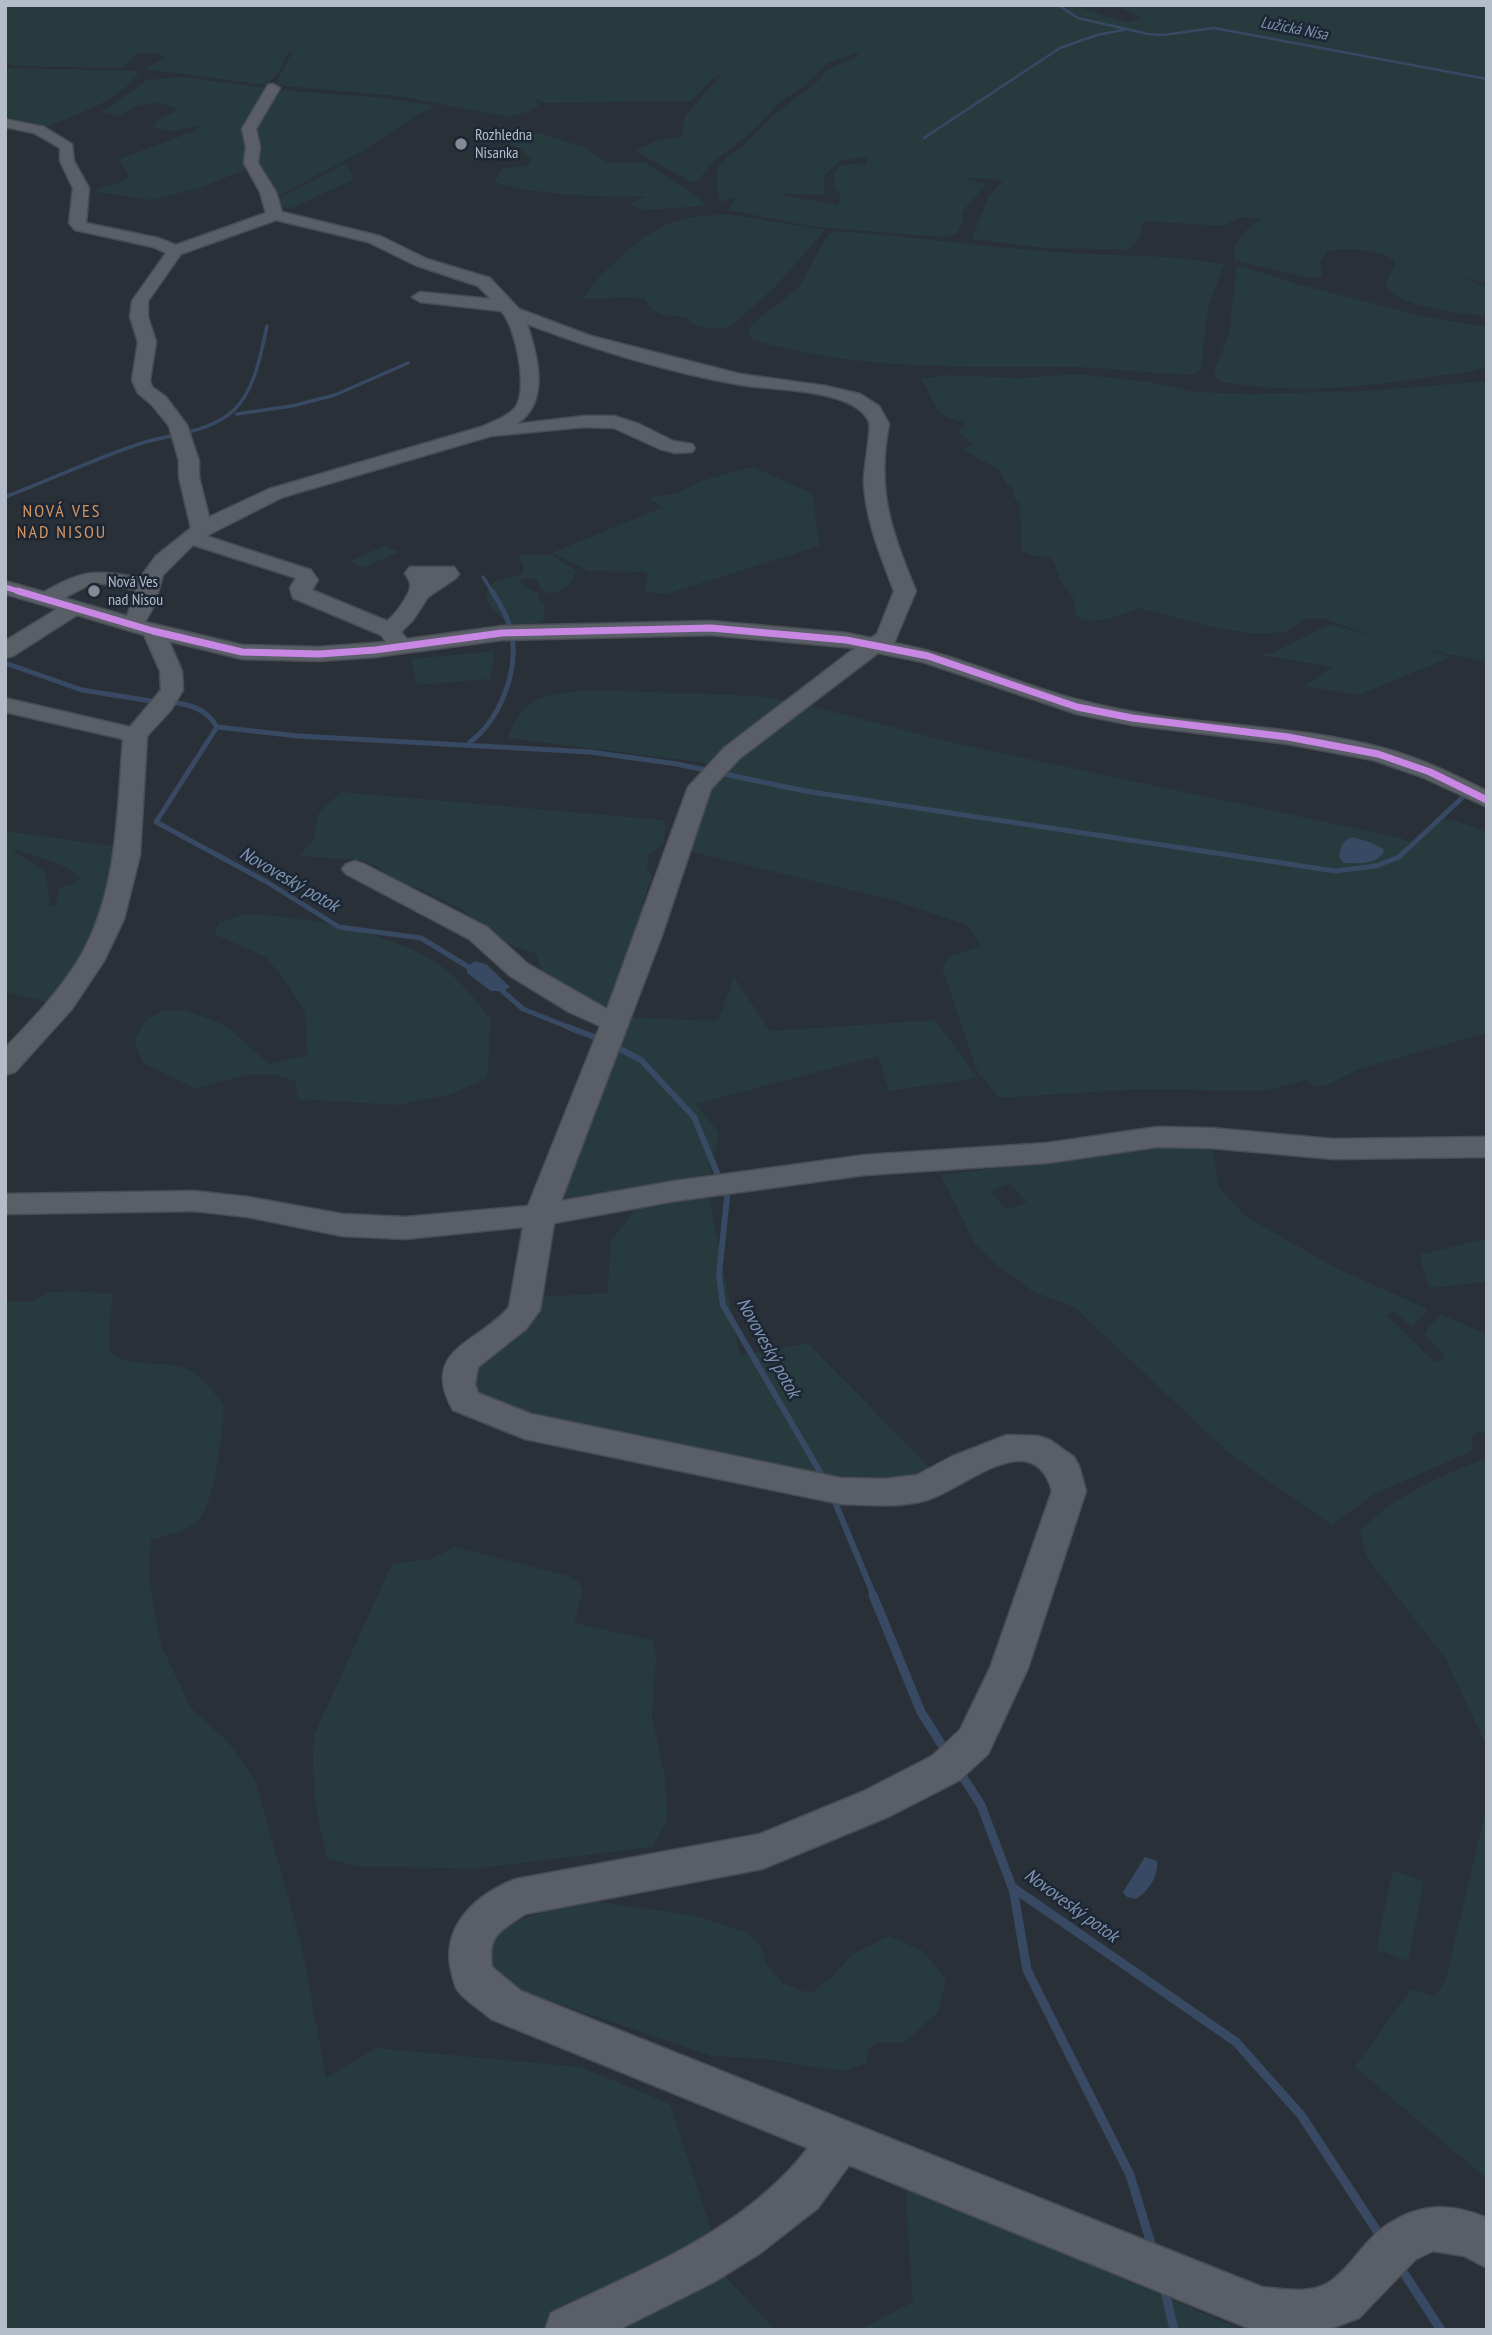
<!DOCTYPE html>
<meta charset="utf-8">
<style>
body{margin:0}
#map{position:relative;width:1492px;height:2335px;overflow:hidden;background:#2a3038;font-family:"PT Sans Narrow",sans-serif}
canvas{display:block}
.frame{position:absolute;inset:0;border:7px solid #b4bcc9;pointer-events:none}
</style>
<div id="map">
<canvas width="1492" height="2335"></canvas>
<div class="frame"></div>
</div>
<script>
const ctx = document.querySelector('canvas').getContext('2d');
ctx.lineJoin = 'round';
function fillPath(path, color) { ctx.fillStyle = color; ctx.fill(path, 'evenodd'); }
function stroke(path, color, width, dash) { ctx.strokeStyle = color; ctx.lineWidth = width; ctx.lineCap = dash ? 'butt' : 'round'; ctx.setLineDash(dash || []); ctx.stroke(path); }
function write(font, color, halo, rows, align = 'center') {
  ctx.font = font + ' "PT Sans Narrow",sans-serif'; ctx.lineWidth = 5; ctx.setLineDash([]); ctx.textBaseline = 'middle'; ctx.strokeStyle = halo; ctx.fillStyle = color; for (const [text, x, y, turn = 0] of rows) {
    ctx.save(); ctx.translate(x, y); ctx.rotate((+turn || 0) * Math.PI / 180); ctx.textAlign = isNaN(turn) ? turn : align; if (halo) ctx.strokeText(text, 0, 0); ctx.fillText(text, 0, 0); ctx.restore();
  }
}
fillPath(new Path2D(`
 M5,5H1073L1128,23L1142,18L1114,5H1487V262L1485,263L1487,283L1458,277L1487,286V316C1464,314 1393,306 1385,285L1395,264L1394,260C1376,249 1348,248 1327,251L1320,262L1322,276L1310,278L1235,261C1229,243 1249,227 1261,219L1241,217L1222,226L1144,221C1141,235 1138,244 1125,250L1045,248L972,239L989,195L1004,180L966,178L986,184L961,213L963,219L957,234L944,237L814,227L728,210L736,197L720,202L717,186L718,168L726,158L741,148L775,114L815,84L827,70L856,57L859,52L826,64L805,85L776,105L759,126L711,164L697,182L693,183L635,151L655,141L681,137L685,116L722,74L713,78L691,101L547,103L536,100L539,105L530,111L509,117L397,96L275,85L293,51L288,52L278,73L267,85L144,69L165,57L155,53H138L122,68L15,66L5,62ZM867,157L866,166L858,163L842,165L833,174L835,189L841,195L838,205L779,194L825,195L824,176L840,161Z
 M5,68L139,71C127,98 73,116 46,127L5,116Z
 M181,77L267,88L246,149L247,169L202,187L152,200L96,192L98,188L122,182L130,176L119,161L122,158L197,130L199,125L174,131L152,127L156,121L178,110C161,98 134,103 120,117L102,112L147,80Z
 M279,90L385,98L436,106L417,115L366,149L278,196L275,195L259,166L255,125Z
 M519,127L584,147L607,162L646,163L687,189L707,206L644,210L629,204L646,196C610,199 528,194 494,182L502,169L527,166L531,160L521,149L510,144L515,128Z
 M346,163L353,177L351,181L292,208L280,207L278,201L284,196Z
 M727,214L825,230L776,286L730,327L709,329L689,323L691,320C672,310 660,325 644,299C623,295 604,300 583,298L600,276L641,239L665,225L692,217Z
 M837,231C910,236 983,247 1055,252C1111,256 1166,254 1224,264L1208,308L1201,370L1192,375C1150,374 1107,367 1065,367C959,367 855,370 753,340L748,334L751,325L799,287L828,234Z
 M1237,265L1297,284L1425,317L1487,327V365C1474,374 1450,374 1434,376C1359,388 1294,395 1218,381L1214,372L1229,334Z
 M1076,374L1150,382L1195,392L1249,394L1367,391L1487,381V662L1418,648L1451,657L1359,695L1305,686L1332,667L1260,655L1273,653L1329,624L1371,635L1321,618H1308L1285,632L1258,634L1221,629L1139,608L1105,620L1084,621L1076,616L1073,597L1061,582L1052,558L1030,555L1021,550L1020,504L1012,495L1014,490L1007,484L999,470L962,449L973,445L957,431L965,427V422C931,417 937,401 920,379L947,375L1020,378Z
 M747,468H755L813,494L819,546L667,594L645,592L647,572L589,571L552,553L663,507L651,499L652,497L678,493L701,481Z
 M385,546L399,552L362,568L349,561Z
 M524,554L553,555L576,571L571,582L556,593C543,594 541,591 537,580L526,578L520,581L523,586L539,594V599L545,605L544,619C526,638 492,618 486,596L493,582L521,574L524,569L519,557Z
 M494,651L490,679L417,685L411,659Z
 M596,690L759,696L803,704L954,743L1401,838L1414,845L1439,820L1451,819L1487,832V1033L1359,1069L1329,1084L1315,1087L1305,1080L1264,1091L1141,1089L1000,1098L978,1073L942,968L950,956L981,946L967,925L896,901L680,849L699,805L718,778L706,763L508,738C522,692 555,693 596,690Z
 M342,792L664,820L666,828L663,844L648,856L647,868L652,876L642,904L646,905L612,1004L609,1002L603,1013L542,973L536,954L500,941L469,919L466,911L421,889L398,882L374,865L361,860L299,856L314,839L317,817L321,810Z
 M5,831L119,847L121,861L82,961L52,1003L5,992ZM10,849C29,854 70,864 80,878L71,885L60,887L55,906H50L45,871Z
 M244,914C301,915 398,933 444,968C461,981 476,1002 491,1019L487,1078L452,1094L397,1105L298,1099L295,1081C261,1066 230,1079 196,1089L143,1063L134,1040L147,1019L164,1010H185L225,1025L269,1064L308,1055L305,1013L287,983L266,957L214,934L219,923Z
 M734,977L770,1031L935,1020L978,1078L889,1091L878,1056L696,1104L719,1133L709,1182L559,1199L625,1017L718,1021Z
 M1181,1144L1213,1147L1218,1186L1245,1216L1334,1267L1428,1309L1412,1327L1394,1312L1386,1315L1434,1361H1442L1445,1356L1424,1334L1440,1314L1487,1334V1433L1478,1432L1471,1437L1474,1450L1374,1494L1332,1525L1230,1454L1074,1307L1032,1291L997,1265L975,1244L941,1175ZM1010,1184L1027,1203L1007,1210L990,1191Z
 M709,1195L740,1356L808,1343L930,1468L887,1485L516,1417L470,1397L467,1367L538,1314L537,1297L608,1293L610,1243L639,1204Z
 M1487,1238V1282L1429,1288L1419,1255Z
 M76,1291L112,1294C112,1303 108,1343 109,1348C116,1369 169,1360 185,1368C203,1375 212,1391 224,1405C223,1429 215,1506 197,1522C185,1532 166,1535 151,1540L149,1580L161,1645L191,1708L228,1742L255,1780L301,1943L326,2078L376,2048L581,2067L670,2104L727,2278L775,2330H5V1302H31L50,1292Z
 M1487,1457V1747L1445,1658L1367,1558L1360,1532C1393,1494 1442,1477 1487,1457Z
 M455,1547L568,1576L579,1582L583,1590L574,1623L652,1640L656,1657L652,1718L665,1778L668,1819L652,1847L473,1869L355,1866L327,1858C317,1817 310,1777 314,1735L392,1564L431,1559Z
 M1487,1804V2179L1355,2067L1411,1989L1435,1997L1446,1979Z
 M1393,1870L1424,1882L1408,1961L1376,1950Z
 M593,1901L692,1915L748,1933L760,1945L767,1965L783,1983L802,1991L812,1992L829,1980L853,1954L889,1936L923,1951L946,1979L938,2012L905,2042L876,2043L868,2049L866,2063L844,2071L764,2059L712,2056L539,1997L500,1981C495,1969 487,1958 490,1945C497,1917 568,1907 593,1901Z
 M905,2186L1243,2330H859L913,2302Z`), '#273a3e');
fillPath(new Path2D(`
 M1352,837L1369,842L1385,850C1377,866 1358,863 1343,863L1339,856C1341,847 1342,841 1352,837Z
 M475,961L486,964L510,987L504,991H491L467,973V967Z
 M1145,1857L1157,1861C1159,1876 1148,1892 1136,1899L1127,1897L1123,1892Z`), '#384963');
stroke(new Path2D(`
 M1058,5L1078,18L1148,34L1163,35L1214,28L1487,79
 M924,138L1060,48L1097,35L1123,30`), '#384963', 2.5);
stroke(new Path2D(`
 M237,414L292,406L335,395L408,363
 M5,497C50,480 94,459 139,444C170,434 210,433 234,410C255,390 261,353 267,326
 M483,577L493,593`), '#384963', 3.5);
stroke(new Path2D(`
 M5,663L82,690L157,702
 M168,702C189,704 206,708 217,727L156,822L267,882L339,927L421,938L475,971
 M217,727L298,736L590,752L677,764L805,791L1335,871L1376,866L1399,857L1464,796
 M470,742C500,720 518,672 512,635C509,619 500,604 492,591
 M498,987L523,1009L573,1029`), '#384963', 5);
stroke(new Path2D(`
 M568,1027L602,1040
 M612,1045L641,1060L694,1117L727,1197L719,1275L723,1305L824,1479
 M832,1495L874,1596`), '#384963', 6);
stroke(new Path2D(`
 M873,1595L921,1712L947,1753
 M959,1771L981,1805L1012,1887L1236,2042L1301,2115L1381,2237
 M1013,1888L1027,1970L1130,2175L1153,2250
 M1400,2267L1441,2330
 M1164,2287L1174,2330`), '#384963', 9);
const minor = new Path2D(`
 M273,84L280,88L256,129L260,147L258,163L276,192L282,212L380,236L427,259L490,278L519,309L591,336L740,374L826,386L860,394L879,406L889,424C876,490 891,530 916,591L894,643C960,655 1019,685 1083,701C1181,727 1285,722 1383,748C1420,758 1453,774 1487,791V807L1422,777L1373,760L1288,744L1132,725L1077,714L923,662L878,653L740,758L711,789L661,938L561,1201L675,1181L865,1155L1047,1143L1157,1127L1211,1128L1333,1139L1487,1137V1157L1333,1159L1211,1148L1157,1147L1047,1163L865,1175L675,1201L554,1223L540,1310L526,1329L478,1367L475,1384L478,1393L531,1414L841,1478L885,1479L917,1475L953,1456L1007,1435L1038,1436L1050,1440L1074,1457L1079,1466L1086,1491L1028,1668L988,1754L960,1780L890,1816L762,1869L525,1914C501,1931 487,1934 492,1967L521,1991L1262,2287C1283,2289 1312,2295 1331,2281C1351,2267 1364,2241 1384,2227C1418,2203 1449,2202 1487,2218V2268L1464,2256L1433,2251L1416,2259L1359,2318L1327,2330H1253L849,2165L818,2208L759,2254L714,2282L618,2330H545L551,2313C642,2269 745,2230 808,2148L491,2019C481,2010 466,2001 458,1991C453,1984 452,1973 450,1965C444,1922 479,1893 516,1879L760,1834L862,1792L932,1756L960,1730L990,1668L1052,1491C1033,1423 964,1489 927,1500C900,1508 869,1505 841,1504L525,1439L453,1410C419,1349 479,1343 509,1307L523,1227L405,1239L342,1236L248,1217L194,1211L5,1214V1194L194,1191L248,1197L342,1214L405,1217L528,1206L600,1026L569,1012L510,976L469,939L346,874L342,869L346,864L355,861L364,864L487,927L528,964L607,1009L688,787L724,748L855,648L711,635L502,640L375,657L319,661L242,659L169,641L182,671L183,690L171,710L147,736L140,855L124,919L104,961L72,1009L15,1072L5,1075V1048C31,1021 57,994 77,962C118,896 117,815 123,739L5,712V698L130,727L161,690L160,671L144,635L77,615L13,656L5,658V641L57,609L5,594V581L44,592C86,569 93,570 140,578L156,556L191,528L179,477V461L169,426L152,405L138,393L132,380L138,342L130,317L132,301L166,253L153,247L75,230L69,223L73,188L60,161V148L34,133L5,127V119L44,127L72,144L74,161L89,188L86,223L158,238L176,245L266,213L260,192L244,163L246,147L242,129L268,85ZM276,220L368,242L415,265L478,286L491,299L420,292L412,297L420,302L501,311C516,326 529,391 515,408C506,418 492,422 481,427L269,489L209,517L199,477V461L187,425L166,397L152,387L150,380L156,342L148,317V301L181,254ZM527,324C596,350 668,372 741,385C775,390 814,389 846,402C854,405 866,413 869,422C872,429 863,470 864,484C866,521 881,557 894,591L877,634L871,638L846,633L711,621L502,626L407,639L401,632L413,620L428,597L456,578L459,574L454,567H410L405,573C406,576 409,579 410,583C413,592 394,616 387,621L312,590L318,580L311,570L206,536L283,497L491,436L584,427L614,428L660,449L675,453L692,452L695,448L692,444L673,441L639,424L614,416H584L517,424C550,402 538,357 527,324ZM193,545L296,578L290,588L293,598L381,635L386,642L319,647L242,645L145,622L154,606L163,575ZM99,583L136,590L127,616L64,598L89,585Z`);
stroke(minor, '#484c53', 3);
fillPath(minor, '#5a5e66');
stroke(new Path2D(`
 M5,587L24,593`), '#c787e3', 5);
stroke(new Path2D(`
 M18,591L153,631L242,652L319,654L375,650L502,633L711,628L846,640L928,656L1077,707L1132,718L1288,737L1378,754L1430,772L1487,800`), '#c787e3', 7);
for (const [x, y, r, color] of [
 [461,144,7,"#848b96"],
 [94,591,7,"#848b96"]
]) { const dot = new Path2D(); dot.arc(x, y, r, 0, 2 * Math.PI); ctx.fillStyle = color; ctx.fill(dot); stroke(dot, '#1d2633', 2.5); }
write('italic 16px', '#7c92b1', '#1d2633', [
 ["Lužická Nisa",1294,29,11]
]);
write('16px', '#b4bcc9', '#1d2633', [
 ["Rozhledna",475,135],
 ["Nisanka",475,153],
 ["Nová Ves",108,582],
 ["nad Nisou",108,600]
], 'left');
ctx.letterSpacing = '2px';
write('18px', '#d59563', '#1d2633', [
 ["NOVÁ VES",62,512],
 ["NAD NISOU",62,533]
]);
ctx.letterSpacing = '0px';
write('italic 19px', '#7c92b1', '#1d2633', [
 ["Novoveský potok",289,880,30],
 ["Novoveský potok",768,1348,61],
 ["Novoveský potok",1071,1906,36]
]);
</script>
